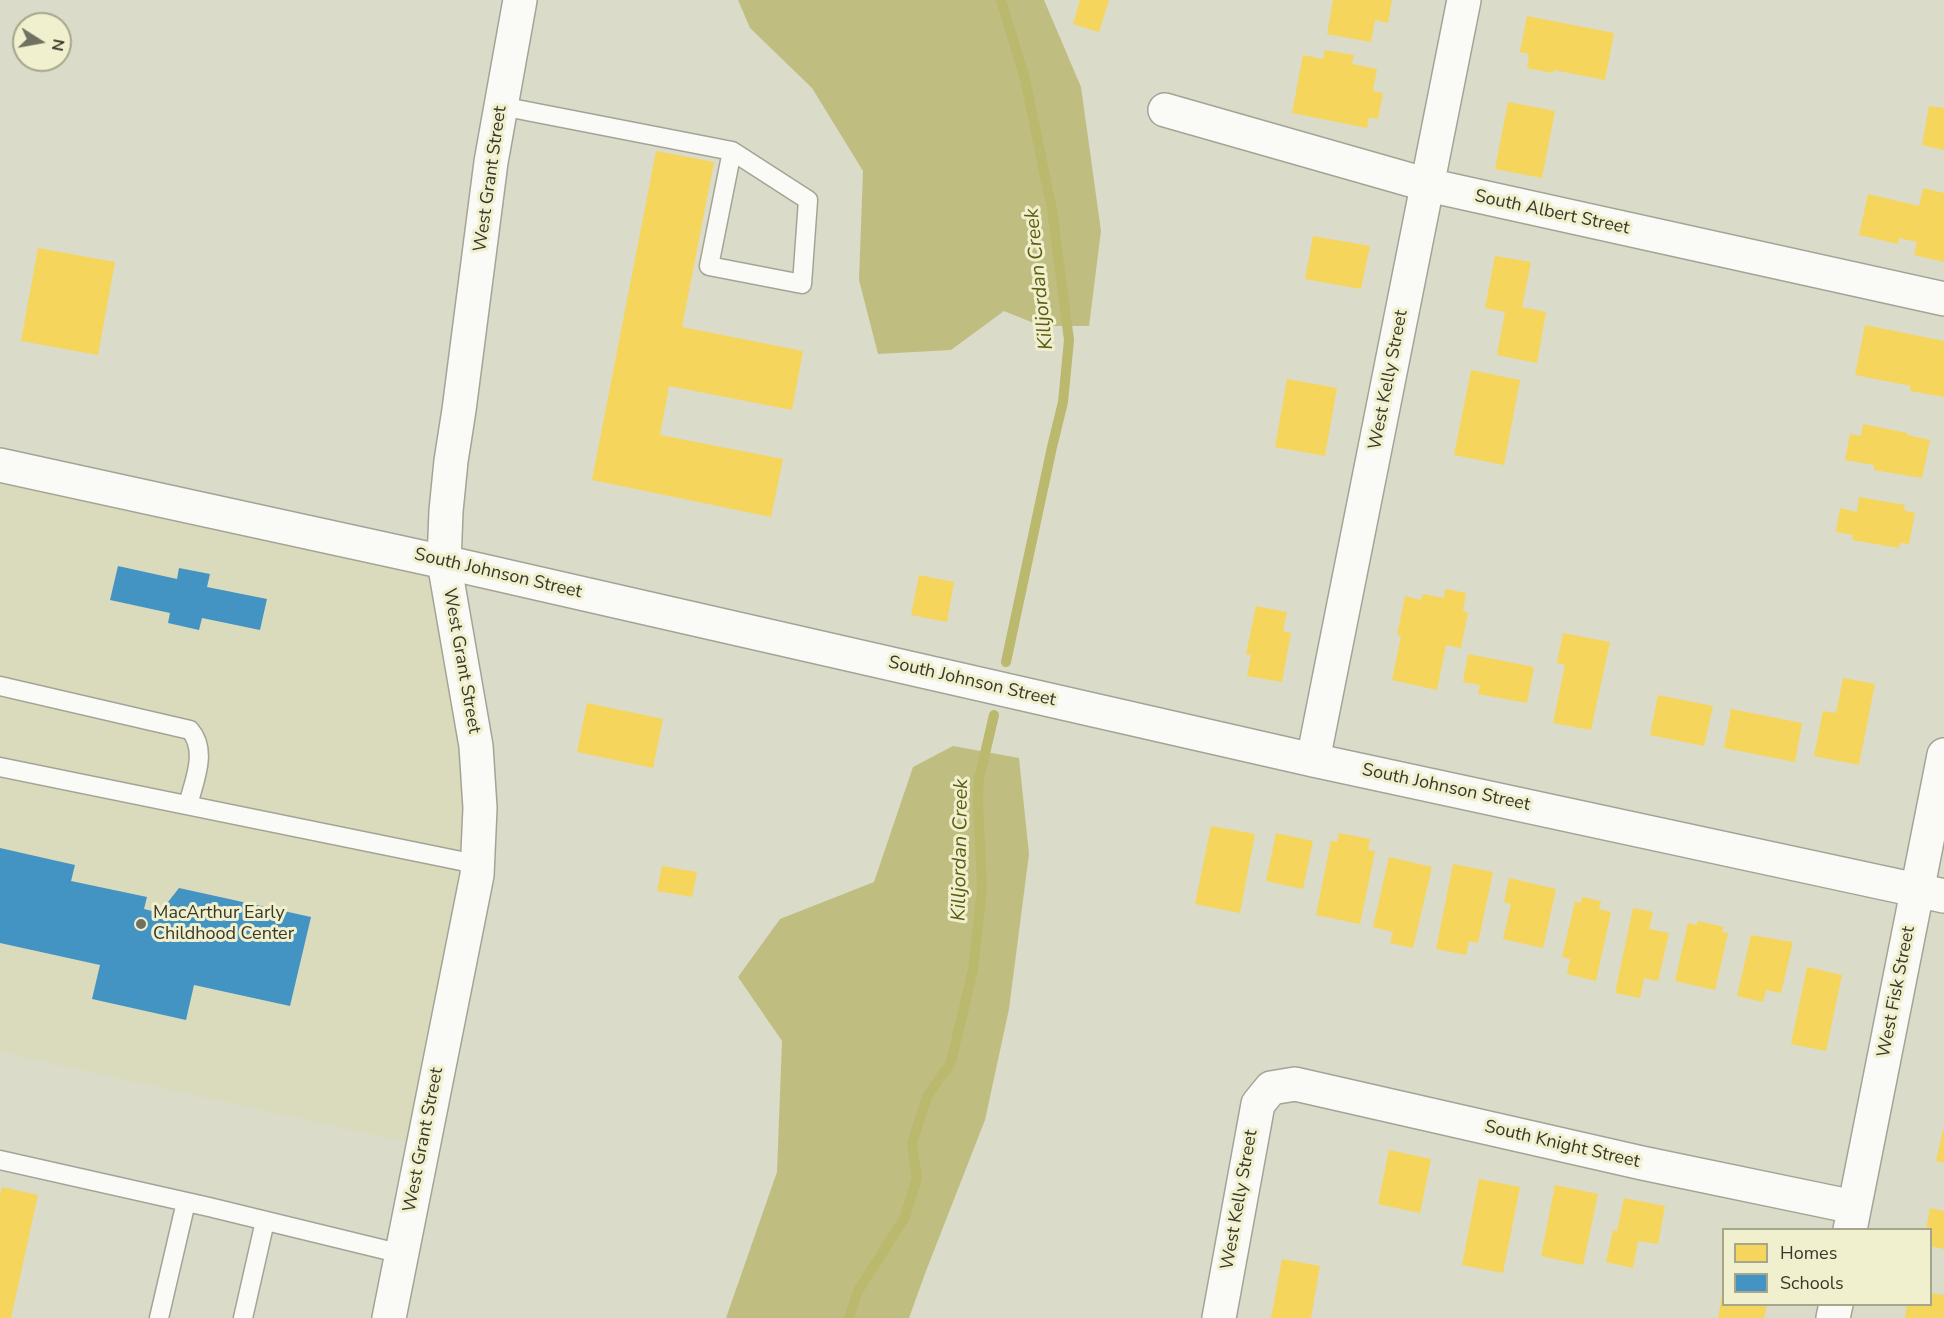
<!DOCTYPE html>
<style>
body{margin:0}
#map{position:relative;width:1944px;height:1318px;overflow:hidden;background:#dbdbc9;font-family:"Nunito Sans",sans-serif}
canvas{display:block}
.legend{position:absolute;left:1722px;top:1228px;width:210px;height:78px;box-sizing:border-box;background:#f0f0ce;border:2px solid #a6a68c;margin:0;padding:8px 10px;list-style:none;font-size:18px;color:#38382a}
.legend li{display:flex;align-items:center;gap:12px;height:30px}
.legend b{width:30px;border:2px solid #a6a68c}
.north{position:absolute;left:12px;top:12px;width:60px;height:60px;box-sizing:border-box;background:#f0f0ce;border:2px solid #a6a68c;border-radius:50%;rotate:101deg;font-size:16px;font-weight:700;line-height:24px;text-align:center;color:#38382a}
.north::after{content:'';display:block;margin:auto;width:21px;height:27px;background:#717162;clip-path:polygon(50% 0,100% 100%,50% 72%,0 100%)}
</style>
<div id="map">
<canvas width="1944" height="1318"></canvas>
<ul class="legend">
<li><b style="height:16px;background:#f6d55c"></b>Homes</li>
<li><b style="height:16px;background:#4393c3"></b>Schools</li>
</ul>
<div class="north">N</div>
</div>
<script>
const ctx = document.querySelector('canvas').getContext('2d');
ctx.lineJoin = 'round';
function fillPath(path, color) { ctx.fillStyle = color; ctx.fill(path, 'evenodd'); }
function stroke(path, color, width, dash) { ctx.strokeStyle = color; ctx.lineWidth = width; ctx.lineCap = dash ? 'butt' : 'round'; ctx.setLineDash(dash || []); ctx.stroke(path); }
function write(font, color, halo, rows, align = 'center') {
  ctx.font = font + ' "Nunito Sans",sans-serif'; ctx.lineWidth = 6; ctx.setLineDash([]); ctx.textBaseline = 'middle'; ctx.strokeStyle = halo; ctx.fillStyle = color; for (const [text, x, y, turn = 0] of rows) {
    ctx.save(); ctx.translate(x, y); ctx.rotate((+turn || 0) * Math.PI / 180); ctx.textAlign = isNaN(turn) ? turn : align; if (halo) ctx.strokeText(text, 0, 0); ctx.fillText(text, 0, 0); ctx.restore();
  }
}
fillPath(new Path2D(`
 M0,465L444,562L480,808L423,1146L0,1052Z`), '#dadbbc');
fillPath(new Path2D(`
 M738,0H1044L1081,87L1101,231L1089,326H1041L1004,311L951,350L878,354L859,280L863,171L812,88L750,28Z
 M953,746L1019,758L1029,854L1009,1009L985,1120L926,1271L909,1318H726L777,1172L782,1041L738,977L780,919L874,882L913,767Z`), '#bfbe80');
fillPath(new Path2D(`
 M1080,0H1109L1099,32L1073,24Z
 M1333,0H1392L1388,23L1375,20L1371,42L1327,34Z
 M1527,16L1614,33L1605,80L1554,70L1553,73L1527,68L1529,54L1520,52Z
 M1325,50L1354,55L1352,64L1377,69L1373,91L1383,93L1378,119L1369,117L1367,128L1292,113L1303,55L1323,59Z
 M1508,102L1555,111L1542,178L1495,169Z
 M1929,106L1944,108V150L1922,145Z
 M656,151L714,162L682,327L803,351L792,410L669,386L660,435L783,459L771,517L592,480Z
 M1923,188L1944,193V262L1914,255L1917,242L1899,238L1898,244L1859,235L1868,194L1919,206Z
 M1313,236L1370,246L1361,289L1305,279Z
 M38,248L115,262L98,355L21,341Z
 M1495,256L1531,262L1522,307L1546,312L1537,363L1497,355L1505,312L1485,308Z
 M1865,325L1944,341V397L1910,391L1911,386L1855,375Z
 M1471,370L1520,380L1504,465L1454,455Z
 M1287,379L1337,388L1325,456L1275,447Z
 M1863,424L1907,433V435L1930,440L1922,478L1874,470V465L1845,460L1850,434L1861,436Z
 M1859,497L1905,505L1904,510L1915,513L1909,544L1900,543L1899,548L1852,540L1853,535L1836,532L1840,508L1857,512Z
 M919,575L954,582L947,622L911,615Z
 M1445,589L1466,593L1463,611L1468,612L1461,648L1446,645L1437,690L1392,680L1401,636L1397,635L1405,596L1421,600L1423,594L1444,598Z
 M1256,606L1287,612L1283,631L1291,633L1282,682L1247,676L1251,655L1246,654Z
 M1563,633L1610,642L1591,730L1553,723L1565,665L1557,663Z
 M1468,654L1534,667L1527,703L1478,694L1480,685L1463,682Z
 M1843,678L1875,684L1859,765L1814,756L1823,711L1836,713Z
 M1658,695L1713,706L1704,746L1650,735Z
 M587,703L663,719L653,768L577,752Z
 M1731,709L1802,723L1795,762L1724,748Z
 M1211,826L1255,834L1240,913L1195,904Z
 M1276,833L1313,841L1303,889L1266,881Z
 M1339,833L1370,839L1368,850L1375,851L1360,924L1316,915L1331,841L1337,842Z
 M1389,857L1432,867L1413,948L1390,943L1393,932L1373,927Z
 M1453,864L1493,872L1478,943L1469,941L1466,955L1436,949Z
 M662,866L697,872L692,897L657,891Z
 M1509,878L1556,889L1543,948L1503,939L1511,904L1504,902Z
 M1582,897L1601,901L1599,909L1611,912L1596,981L1567,974L1570,959L1562,957L1575,902L1581,903Z
 M1633,908L1653,912L1649,929L1669,933L1658,981L1644,978L1640,998L1615,993Z
 M1698,921L1724,927L1722,932L1728,933L1715,990L1675,981L1688,923L1697,925Z
 M1751,935L1793,942L1781,993L1766,990L1763,1002L1737,996Z
 M1807,967L1842,975L1826,1051L1791,1044Z
 M1943,1130H1944V1163L1936,1161Z
 M1389,1150L1431,1159L1420,1213L1378,1204Z
 M1479,1179L1520,1187L1503,1273L1462,1265Z
 M1555,1185L1598,1194L1583,1265L1541,1256Z
 M2,1187L38,1195L11,1318H0V1195Z
 M1624,1198L1665,1206L1658,1244L1638,1241L1633,1268L1606,1262L1613,1230L1617,1231Z
 M1930,1208L1944,1211V1249L1930,1246V1230H1926Z
 M1282,1259L1320,1266L1311,1318H1271Z
 M1930,1293L1944,1295V1318H1905L1907,1304H1930Z
 M1722,1295L1724,1304H1767L1764,1318H1718Z`), '#f6d55c');
fillPath(new Path2D(`
 M118,566L177,579L179,568L210,574L207,587L267,599L260,630L202,618L199,630L168,623L170,613L110,600Z
 M0,848L75,865L71,881L147,897L144,909L165,914L168,902L179,888L311,917L290,1006L194,985L186,1020L92,999L100,965L0,943Z`), '#4393c3');
stroke(new Path2D(`
 M1001,0L1025,79L1052,210L1069,340L1063,402L1052,447L1006,662
 M849,1318L858,1291L905,1217L917,1178L912,1143L927,1097L951,1062L973,970L982,889L978,801L979,779L994,715`), '#bab96e', 10);
const lane = new Path2D(`
 M501,106L732,151L808,200L802,284L709,266L732,151
 M0,686L190,730C208,751 194,781 188,805
 M0,767L466,862L478,859
 M0,1160L209,1207L402,1254
 M159,1318L186,1202
 M243,1318L265,1221`);
const street = new Path2D(`
 M1165,110L1428,185L1944,299
 M444,562L1313,760L1944,896
 M1313,760L1464,0
 M1850,1230L1944,755
 M1219,1318L1258,1104L1271,1088L1295,1084L1642,1163L1854,1207
 M1833,1318L1836,1304`);
const secondary = new Path2D(`
 M0,465L444,562
 M389,1318L477,875L480,808L476,746L444,562L446,511L451,461L459,410L491,162L520,0`);
stroke(lane, '#a4a496', 21);
stroke(street, '#a4a496', 36);
stroke(secondary, '#a4a496', 36);
stroke(lane, '#fafaf7', 18);
stroke(street, '#fafaf7', 33);
stroke(secondary, '#fafaf7', 33);
for (const [x, y, r, color] of [
 [141,924,6,"#717162"]
]) { const dot = new Path2D(); dot.arc(x, y, r, 0, 2 * Math.PI); ctx.fillStyle = color; ctx.fill(dot); stroke(dot, '#f0f0ce', 2); }
write('18px', '#38382a', '#f0f0ce', [
 ["West Grant Street",491,179,-82],
 ["South Albert Street",1552,213,12],
 ["West Kelly Street",1389,380,-79],
 ["South Johnson Street",498,574,13],
 ["West Grant Street",461,661,80],
 ["South Johnson Street",972,682,13],
 ["South Johnson Street",1446,788,12],
 ["West Fisk Street",1897,992,-79],
 ["West Grant Street",424,1140,-79],
 ["South Knight Street",1562,1145,13],
 ["West Kelly Street",1240,1200,-80]
]);
write('18px', '#38382a', '#f0f0ce', [
 ["MacArthur Early",153,914],
 ["Childhood Center",153,935]
], 'left');
write('italic 20px', '#5d5b12', '#f0f0ce', [
 ["Killjordan Creek",1040,279,-96],
 ["Killjordan Creek",961,850,-89]
]);
</script>
